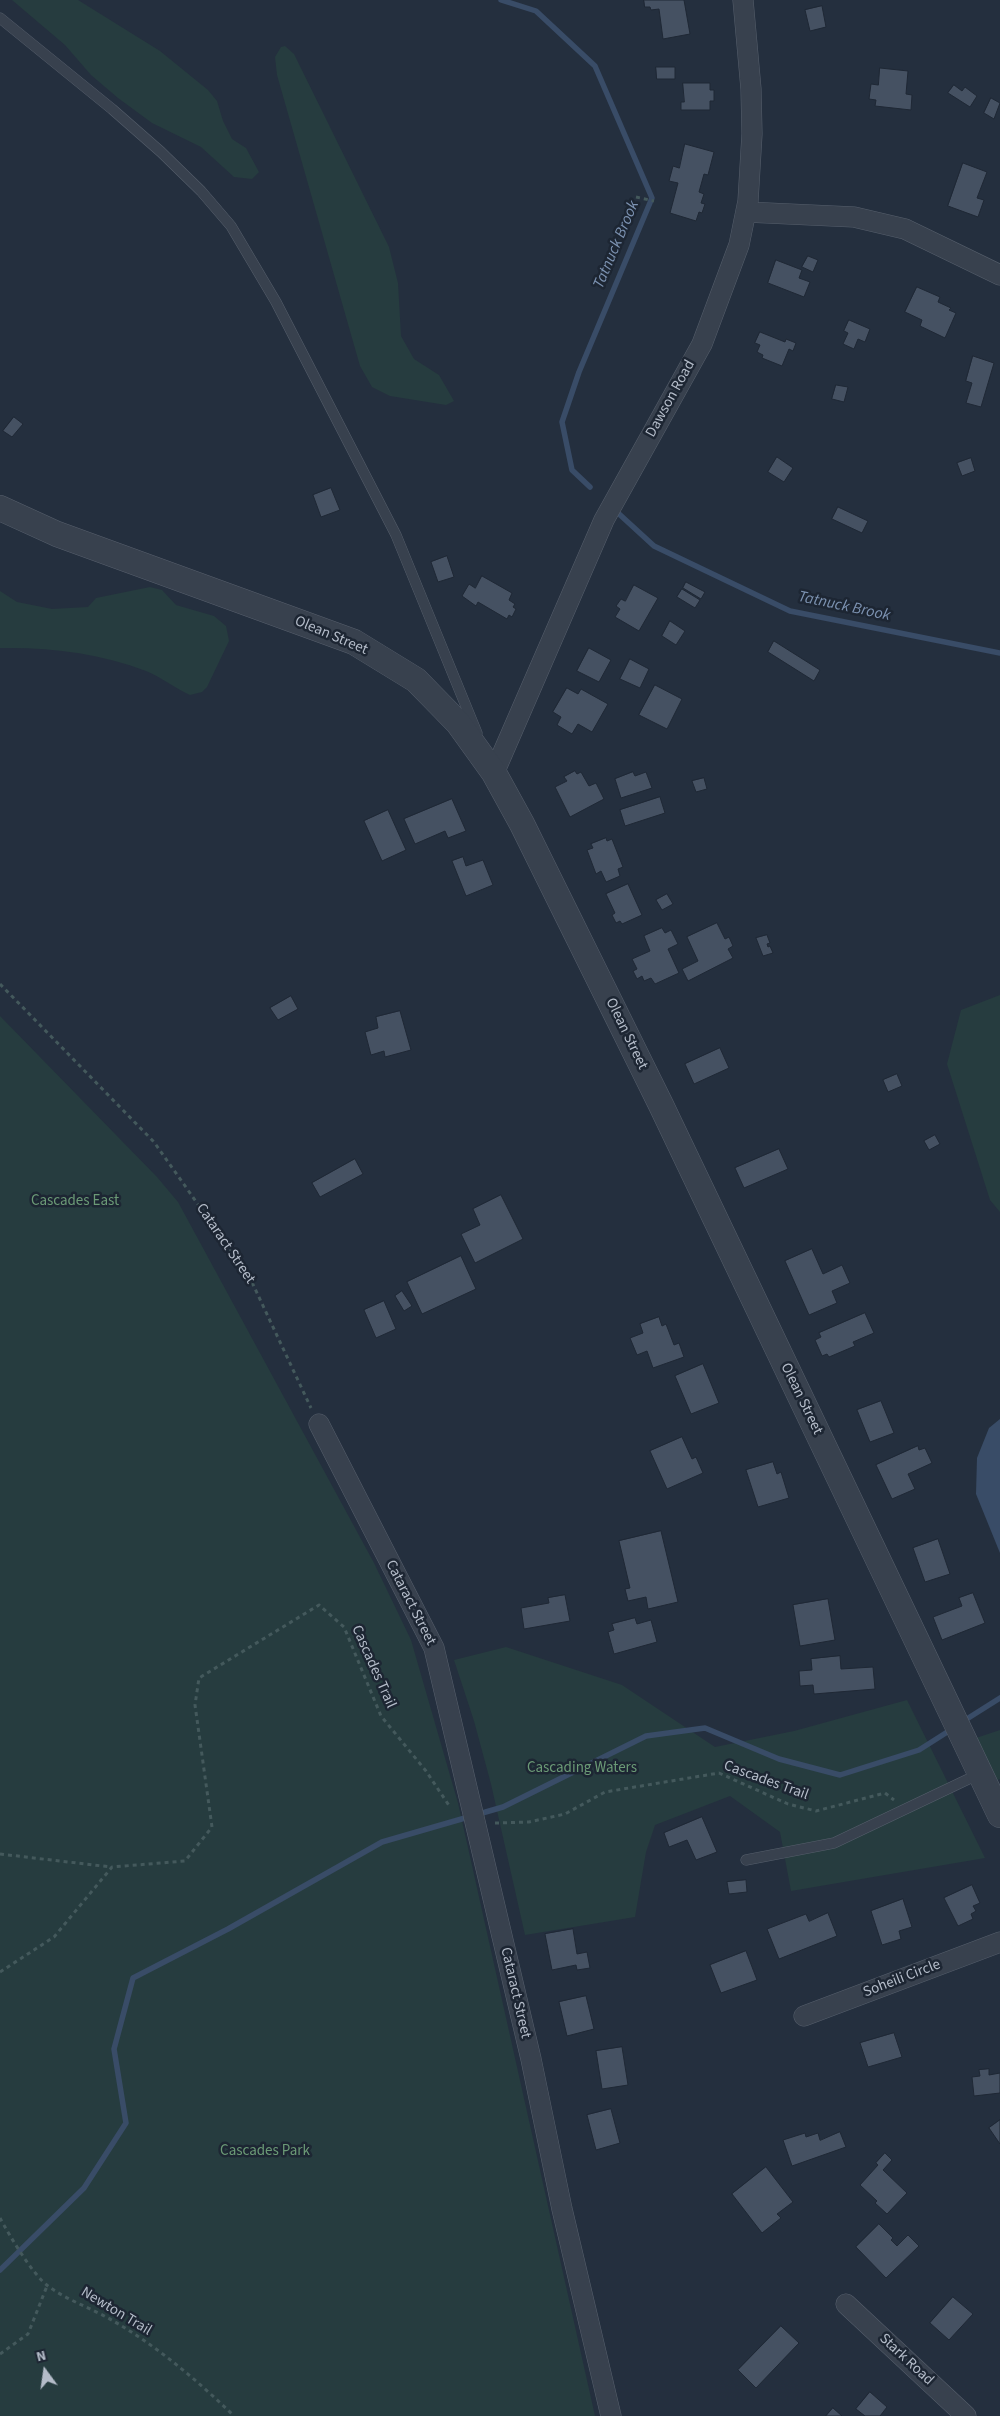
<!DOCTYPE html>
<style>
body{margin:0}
#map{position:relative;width:1000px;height:2416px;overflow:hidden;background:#242f3e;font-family:"Source Sans 3",sans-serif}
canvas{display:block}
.north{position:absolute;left:20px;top:2346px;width:50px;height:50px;-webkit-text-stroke:4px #1d2633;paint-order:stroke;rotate:346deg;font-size:14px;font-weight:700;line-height:20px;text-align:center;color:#b4bcc9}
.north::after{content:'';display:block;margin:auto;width:18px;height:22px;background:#b4bcc9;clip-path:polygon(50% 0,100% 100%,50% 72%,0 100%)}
</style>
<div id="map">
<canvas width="1000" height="2416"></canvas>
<div class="north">N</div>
</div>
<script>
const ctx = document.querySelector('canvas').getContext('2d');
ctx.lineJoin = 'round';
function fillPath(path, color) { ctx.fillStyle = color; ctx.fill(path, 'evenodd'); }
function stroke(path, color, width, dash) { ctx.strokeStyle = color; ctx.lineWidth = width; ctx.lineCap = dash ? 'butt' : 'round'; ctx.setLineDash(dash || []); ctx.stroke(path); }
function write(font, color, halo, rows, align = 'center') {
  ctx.font = font + ' "Source Sans 3",sans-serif'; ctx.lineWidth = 5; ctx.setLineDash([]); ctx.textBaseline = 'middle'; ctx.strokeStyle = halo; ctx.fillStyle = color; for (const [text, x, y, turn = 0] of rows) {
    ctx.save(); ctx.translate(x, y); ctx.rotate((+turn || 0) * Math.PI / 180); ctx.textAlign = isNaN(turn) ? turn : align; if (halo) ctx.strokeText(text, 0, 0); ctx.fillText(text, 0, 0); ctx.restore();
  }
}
fillPath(new Path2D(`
 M12,0H78L160,51L208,90L217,101L223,121L232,139L246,148L259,172L252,179L234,177L201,147L152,123L118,98L91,75L65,45Z
 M285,46L294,54L389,247L398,283L401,336L414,359L439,375L454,401L446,405L390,396L372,387L360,366L277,75L275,57L281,47Z
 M150,587L162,590L176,605L214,616L226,626L229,641L207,687L202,692L190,695C175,688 161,677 146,671C100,653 49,647 0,648V591L17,602L52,609L88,607L96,598Z
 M1000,995V1212L990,1200L947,1064L961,1010Z
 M0,1016L157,1177L178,1202L374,1563L411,1640L458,1803L595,2416H0Z
 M506,1647L622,1685L715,1747L794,1731L907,1700L985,1858L791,1891L780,1832L730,1796L655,1825L646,1852L635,1917L525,1935L491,1784L474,1721L454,1660Z
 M1000,1730V1779L995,1781L973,1739Z`), '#263c3f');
fillPath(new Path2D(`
 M1000,1419V1553L976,1494L977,1458L989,1428Z`), '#394c67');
stroke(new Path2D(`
 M501,0L536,11L595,66L652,198L579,372L562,422L572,470L590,487
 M618,513L654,546L790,611L1000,653
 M962,1722L1000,1698
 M0,2270L84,2188L126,2123L114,2049L133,1978L228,1929L382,1842L503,1807L646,1736L705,1728L779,1759L840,1775L919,1750L952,1729`), '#394c67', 5.5);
const building = new Path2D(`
 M644,0H684L690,34L663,39L659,9L651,10L650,7H645Z
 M822,6L826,27L810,31L805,10Z
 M656,67H675V79H657Z
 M880,68L908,71L906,94L912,95L911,110L875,106L876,100L869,99L871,84L878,85Z
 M683,83H710V90H714V101H710V110H681V102H684Z
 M954,85L962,91L965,87L977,96L970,107L948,93Z
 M991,98L1000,103L994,119L984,113Z
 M685,144L714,152L708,175L704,174L699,192L704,194L701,203L705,204L702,213L699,212L696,221L670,213L678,183L669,181L673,166L679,168Z
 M963,163L987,172L977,198L984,200L978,217L948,206Z
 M808,256L818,260L813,272L802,267Z
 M776,260L802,270L799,278L810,282L804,297L768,283Z
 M917,287L940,297L938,302L951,308L949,310L956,313L945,338L920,326L922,320L905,312Z
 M849,320L870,329L865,342L858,339L854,349L843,344L848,333L844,331Z
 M760,332L785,342L786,339L796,343L793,351L789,349L782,366L762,358L763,355L757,352L760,345L755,343Z
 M973,356L994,363L981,407L966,403L972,383L966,381Z
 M836,385L848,387L844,402L832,399Z
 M14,417L23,424L12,437L3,431Z
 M777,457L793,468L784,482L768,472Z
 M971,458L975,471L962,476L957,463Z
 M331,488L340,510L321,517L313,495Z
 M838,507L868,521L862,533L832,519Z
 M447,556L454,577L438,582L431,562Z
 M482,576L512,593L509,600L515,604L513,607L516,609L512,617L509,615L507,619L478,602L476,606L462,596L469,584L475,588Z
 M686,582L705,592L701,599L683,588Z
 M634,585L658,598L639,631L615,617L620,609L616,606L621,599L625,601Z
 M682,589L700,600L695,608L677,597Z
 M670,621L685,631L676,645L662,636Z
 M774,641L820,670L814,681L768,652Z
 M589,648L611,660L599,682L577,671Z
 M630,659L649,669L640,688L620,679Z
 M655,685L682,699L667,729L639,715Z
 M567,688L578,694L581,689L608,704L592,732L578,724L572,734L557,725L561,717L553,712Z
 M575,771L577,774L581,772L589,786L596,783L604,799L570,817L555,787L567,781L564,777Z
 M633,772L635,776L646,772L652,788L621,798L615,779Z
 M704,778L707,789L696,792L692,781Z
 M660,797L665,813L625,826L620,810Z
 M452,799L466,831L448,838L445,831L415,844L404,819Z
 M388,810L406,850L382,861L364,821Z
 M606,838L607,841L612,839L623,867L618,869L620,876L606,882L601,871L596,874L587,850L593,848L591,844Z
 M463,857L466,866L483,860L493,885L466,896L452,861Z
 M628,884L642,915L622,924L620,921L616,923L612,915L615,913L606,894Z
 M667,894L673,904L662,910L656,900Z
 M717,923L725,939L729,937L733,946L728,949L733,958L688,981L682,969L698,961L687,937Z
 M662,928L665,933L671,930L678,944L668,949L679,973L655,984L651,978L644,981L642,976L637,979L633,971L637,969L632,959L650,951L644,936Z
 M767,935L770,943L767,944L768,947L770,946L773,953L763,956L756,938Z
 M291,996L298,1009L278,1020L270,1008Z
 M400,1011L411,1050L385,1057L384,1051L371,1055L365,1032L378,1028L376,1017Z
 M720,1048L729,1068L694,1084L685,1064Z
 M897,1074L902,1086L888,1092L883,1080Z
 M935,1135L940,1144L929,1150L924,1141Z
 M779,1149L788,1169L744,1188L735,1168Z
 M355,1159L363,1174L320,1197L312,1183Z
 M501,1195L523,1239L475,1263L461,1234L480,1225L473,1209Z
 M812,1249L823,1274L842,1265L850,1283L832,1291L837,1303L809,1315L785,1261Z
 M461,1256L476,1289L422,1314L407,1282Z
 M402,1291L412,1306L404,1311L395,1296Z
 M384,1301L396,1329L376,1338L364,1310Z
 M865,1313L874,1333L853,1342L855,1346L829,1357L827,1354L822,1356L815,1340L821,1337L819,1333Z
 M659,1317L662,1326L666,1324L674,1345L679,1343L684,1357L653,1368L647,1351L637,1355L630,1338L643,1333L640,1324Z
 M703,1364L719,1403L691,1414L675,1376Z
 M881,1401L894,1433L870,1442L857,1410Z
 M682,1437L692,1459L696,1457L703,1473L667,1489L650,1451Z
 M918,1446L919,1450L925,1448L932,1463L908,1474L915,1489L892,1499L876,1465Z
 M773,1462L777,1474L781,1472L789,1498L758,1507L746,1470Z
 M661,1531L678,1602L648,1609L646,1597L628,1601L625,1589L630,1588L619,1541Z
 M938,1539L950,1574L925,1582L913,1548Z
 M973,1593L985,1623L942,1640L933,1617L962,1606L959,1598Z
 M565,1595L570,1621L524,1629L521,1608L549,1603L548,1598Z
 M828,1599L835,1640L800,1646L793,1605Z
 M635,1618L637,1624L651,1620L657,1642L614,1654L608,1632L614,1630L612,1624Z
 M840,1656L841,1669L873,1667L875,1689L814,1694L813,1685L800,1686L799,1671L812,1670L811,1659Z
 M702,1817L717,1852L696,1860L687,1840L669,1847L664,1833Z
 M746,1880L747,1892L729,1894L727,1882Z
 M972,1885L980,1903L973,1906L976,1911L971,1914L973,1919L958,1926L944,1898Z
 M903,1899L912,1927L899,1931L901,1939L882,1945L871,1911Z
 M828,1913L837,1936L779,1959L767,1929L806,1914L809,1921Z
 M573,1929L577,1954L587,1952L590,1968L577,1970L576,1965L552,1970L545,1934Z
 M746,1951L757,1980L721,1993L710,1965Z
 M586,1996L594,2029L567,2036L559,2002Z
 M894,2033L902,2057L868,2067L860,2043Z
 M622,2047L628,2085L602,2089L596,2051Z
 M989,2069V2075L1000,2073V2093L974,2096L972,2077L980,2076L979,2070Z
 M611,2109L620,2143L596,2150L587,2115Z
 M1000,2120V2144L989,2128Z
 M840,2132L846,2147L792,2166L783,2140L805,2133L806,2137L818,2133L820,2140Z
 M885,2153L892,2160L883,2170L907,2193L887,2214L875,2203L877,2201L860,2185L878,2165L876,2163Z
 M766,2167L793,2202L777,2214L781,2218L762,2233L732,2194Z
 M879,2224L893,2238L891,2240L897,2246L908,2235L919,2246L886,2278L856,2247Z
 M953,2297L973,2314L949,2340L930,2323Z
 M781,2326L799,2343L756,2388L738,2370Z
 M870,2392L887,2407L880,2416H865L856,2409Z
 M833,2408L842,2416H826Z`);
fillPath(building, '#455162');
stroke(building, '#1f2835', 1);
const service = new Path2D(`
 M0,18L112,109L161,152L201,191L231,226L276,302L396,535L477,733
 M746,1860L834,1843L979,1774`);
const minor = new Path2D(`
 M746,212L854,217L905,229L1000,275
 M494,773L604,520L702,344L739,245L748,201L752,134L751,89L743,0
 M319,1424L434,1648L531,2059L562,2209L611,2416
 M804,2016L1000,1942
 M846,2304L966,2416`);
const tertiary = new Path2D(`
 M0,508L57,534L354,642L416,680L458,723L494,773L522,824L661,1105L1000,1815`);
stroke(service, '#565f6c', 11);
stroke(minor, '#565f6c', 21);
stroke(tertiary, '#565f6c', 26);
stroke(new Path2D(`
 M636,197L654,201
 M0,984L154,1142L250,1278L311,1408
 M495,1823L529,1822L565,1814L605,1792L719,1773L788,1804L816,1811L885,1793L894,1800
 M0,1854L111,1867
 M0,1972L54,1937L112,1867L185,1861L212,1827L195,1705L199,1678L319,1605L344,1627L381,1716L426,1771L450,1807
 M0,2218C9,2235 33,2275 48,2286C68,2301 94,2309 115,2322C158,2347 198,2381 234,2416
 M0,2354L28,2334L47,2286`), '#44595c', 3, [4, 4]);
stroke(service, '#38414e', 10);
stroke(minor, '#38414e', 20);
stroke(tertiary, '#38414e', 25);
write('15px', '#b4bcc9', '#1d2633', [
 ["Dawson Road",671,399,-61],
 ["Olean Street",331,636,23],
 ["Olean Street",626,1034,64],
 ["Cataract Street",225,1244,56],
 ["Olean Street",801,1399,64],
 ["Cataract Street",410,1603,63],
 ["Cascades Trail",373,1667,66],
 ["Cascades Trail",766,1781,20],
 ["Soheili Circle",902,1979,-21],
 ["Cataract Street",515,1993,77],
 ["Newton Trail",116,2312,31],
 ["Stark Road",906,2360,43]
]);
write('15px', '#6b9a76', '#1d2633', [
 ["Cascades East",75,1202],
 ["Cascading Waters",582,1769],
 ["Cascades Park",265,2152]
]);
write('italic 16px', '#7c92b1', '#1d2633', [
 ["Tatnuck Brook",617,245,-67],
 ["Tatnuck Brook",844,607,12]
]);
</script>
